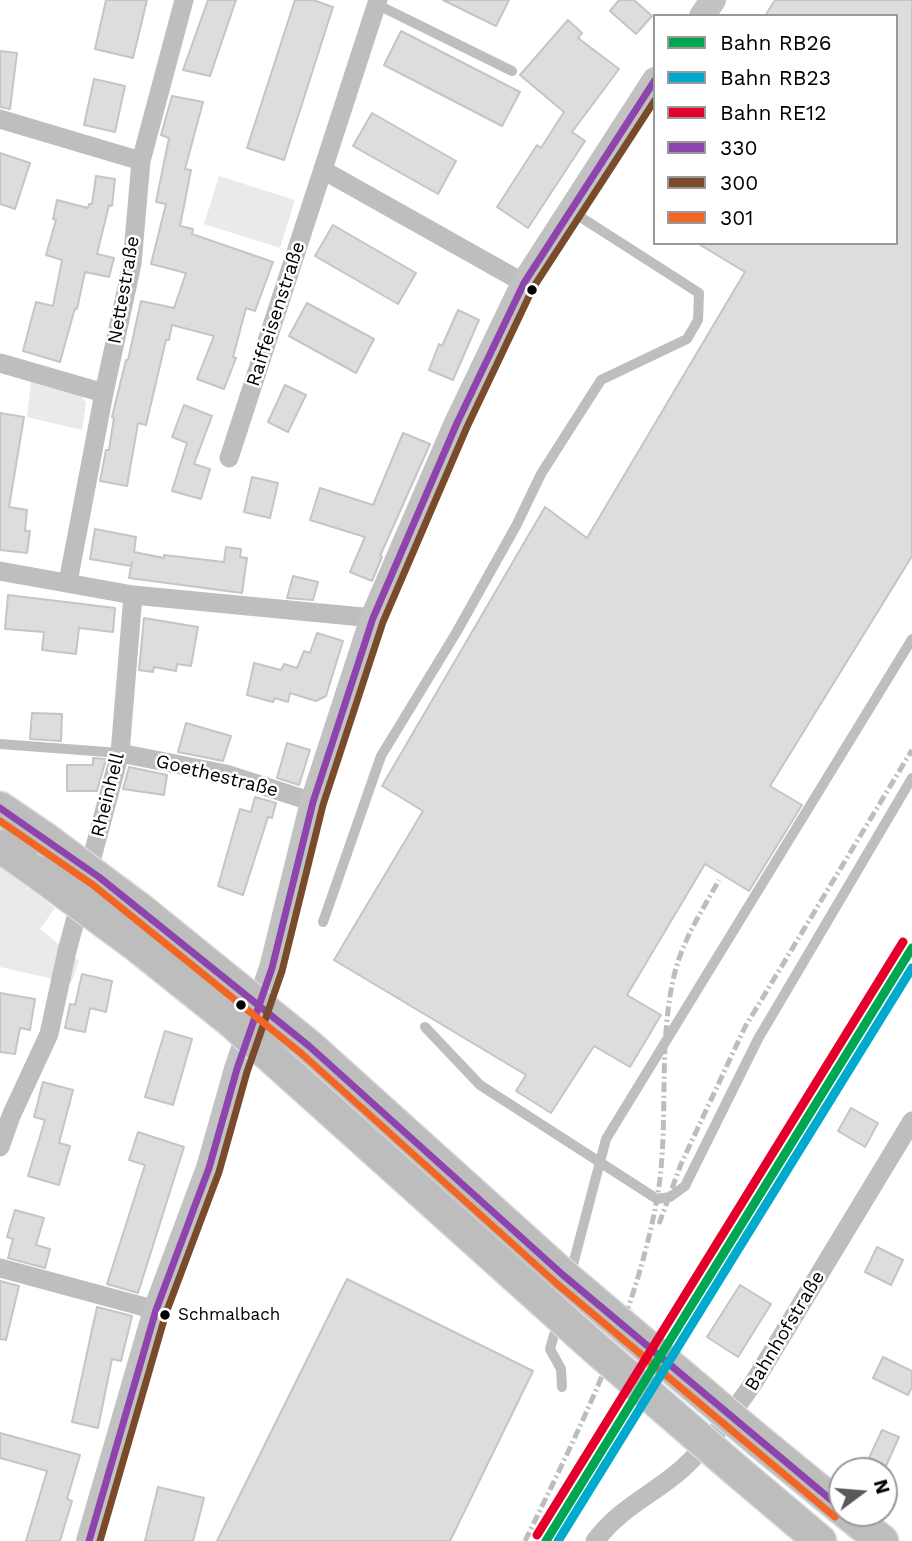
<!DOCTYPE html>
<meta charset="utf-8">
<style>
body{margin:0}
#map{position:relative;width:912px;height:1541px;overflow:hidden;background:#fff;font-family:"Work Sans",sans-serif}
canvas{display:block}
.legend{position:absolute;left:653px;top:14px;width:245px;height:231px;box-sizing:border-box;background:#fff;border:2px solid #999;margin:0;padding:9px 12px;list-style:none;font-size:21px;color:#000}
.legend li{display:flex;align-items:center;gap:14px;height:35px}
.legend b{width:35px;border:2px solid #999}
.north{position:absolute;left:828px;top:1457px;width:70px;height:70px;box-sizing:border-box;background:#fff;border:2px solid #999;border-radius:50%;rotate:74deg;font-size:19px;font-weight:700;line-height:28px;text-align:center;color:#000}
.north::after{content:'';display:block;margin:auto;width:24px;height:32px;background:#595959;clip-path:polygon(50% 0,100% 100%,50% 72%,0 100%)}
</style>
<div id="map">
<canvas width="912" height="1541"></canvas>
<ul class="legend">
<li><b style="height:9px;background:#00a651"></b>Bahn RB26</li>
<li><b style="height:9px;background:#00a9ce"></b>Bahn RB23</li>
<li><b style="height:9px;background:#e4002b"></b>Bahn RE12</li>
<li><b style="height:9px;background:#8e44ad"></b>330</li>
<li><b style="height:9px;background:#7a4b2a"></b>300</li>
<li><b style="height:9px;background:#f26522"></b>301</li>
</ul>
<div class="north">N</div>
</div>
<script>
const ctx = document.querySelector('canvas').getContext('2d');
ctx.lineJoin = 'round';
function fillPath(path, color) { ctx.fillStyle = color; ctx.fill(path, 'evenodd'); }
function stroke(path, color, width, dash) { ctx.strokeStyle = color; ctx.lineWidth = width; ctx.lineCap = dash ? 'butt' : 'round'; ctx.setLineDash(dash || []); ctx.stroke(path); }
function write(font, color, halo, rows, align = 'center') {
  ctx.font = font + ' "Work Sans",sans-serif'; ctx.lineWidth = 5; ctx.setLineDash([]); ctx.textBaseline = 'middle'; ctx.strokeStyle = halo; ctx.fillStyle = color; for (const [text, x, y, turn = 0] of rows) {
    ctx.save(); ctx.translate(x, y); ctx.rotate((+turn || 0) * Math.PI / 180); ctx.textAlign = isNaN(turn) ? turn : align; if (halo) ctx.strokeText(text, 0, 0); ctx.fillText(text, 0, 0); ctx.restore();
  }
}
fillPath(new Path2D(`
 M219,176L295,200L280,248L204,224Z
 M31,382L80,394L86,403L82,430L27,417Z
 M0,867L55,908L40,929L79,961L71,983L0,967Z`), '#eaeaea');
const building = new Path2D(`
 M106,0H147L133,58L95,49Z
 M208,0H236L210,76L183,70Z
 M295,0H313L333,7L284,160L247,148Z
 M443,0H509L496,26Z
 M619,0H634L652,16L636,34L610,11Z
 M775,0H912V556L770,786L802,805L749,891L705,864L627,995L661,1015L630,1067L594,1046L551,1113L516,1091L526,1075L334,960L423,811L382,786L545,507L587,538L745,272L697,243H896V16H765Z
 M568,20L582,33L578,38L619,69L572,132L585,141L528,228L497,207L537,145L541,148L564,112L520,75Z
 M401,31L520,92L502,126L384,65Z
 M0,51L17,53L10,109L0,107Z
 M94,79L125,86L115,132L84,125Z
 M172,96L203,102L185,169L191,170L180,226L193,229L192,234L273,262L255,311L246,308L233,357L236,358L224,389L197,379L214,336L172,325L169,340H166L146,425L138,423L127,486L100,481L106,450H109L114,418L112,417L126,360H128L141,301L174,308L186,273L151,264L166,204L156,202L169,138L161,135Z
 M372,113L456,161L438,194L353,146Z
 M0,153L30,163L15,209L0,204Z
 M96,176L115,179L112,206L109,205L97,254L114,258L109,277L85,272L77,309L75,308L60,362L23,351L36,302L53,306L62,260L46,255L56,220L53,219L57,200L88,208L89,204H92Z
 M333,225L416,273L398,304L315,256Z
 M307,303L374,339L356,373L289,336Z
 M458,310L479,320L453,380L429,370L439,344L442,346Z
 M285,385L306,395L288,432L268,422Z
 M184,405L212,416L194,464L210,469L201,499L172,491L187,443L172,437Z
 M0,413L24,417L9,507L27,510L25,531H30L27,553L0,550Z
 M403,433L430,444L380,556L382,557L372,581L350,572L365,537L310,520L320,488L373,505Z
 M252,477L278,483L270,518L244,512Z
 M95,529L136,537L134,552L164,558V555L224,562L226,547L241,549L240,557L247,558L242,593L129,578L132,562L131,566L90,559Z
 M293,576L318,582L313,600L287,598Z
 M8,595L115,608L113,632L79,628L76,654L42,650L44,632L5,629Z
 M144,618L198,627L191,666L177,664L176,671L154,667L153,672L139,670Z
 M317,633L343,641L326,696L316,701L290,693L288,702L275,698L273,702L247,695L254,663L281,670L284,664L297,668L304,651L310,653Z
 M32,713L62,714L61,741L30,739Z
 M186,723L231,736L223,761L178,752Z
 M287,743L310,750L299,785L277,778Z
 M93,758L106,759L97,791H67V765H93Z
 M129,767L167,775L164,795L123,789Z
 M255,797L276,803L272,818L268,817L243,895L218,886L240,809L251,812Z
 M82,974L112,981L106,1012L90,1008L85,1032L65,1028L70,1004L75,1005Z
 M0,993L35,999L30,1030L20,1028L15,1054L0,1052Z
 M165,1031L192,1039L173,1105L145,1097Z
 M43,1082L73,1090L59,1143L70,1146L59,1185L28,1176L45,1120L34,1117Z
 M851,1108L878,1123L865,1147L838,1131Z
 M138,1132L184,1147L138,1293L107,1284L145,1165L129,1160Z
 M15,1210L44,1218L36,1245L50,1249L45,1268L8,1258L13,1239L7,1237Z
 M877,1247L903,1260L891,1285L865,1272Z
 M347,1279L533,1371L450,1541H217Z
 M0,1281L19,1286L6,1340L0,1339Z
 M740,1285L771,1304L738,1357L707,1337Z
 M97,1307L132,1316L121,1361L112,1359L98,1428L72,1422Z
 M883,1357L912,1371V1387L908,1395L873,1378Z
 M882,1430L899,1437L886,1466L869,1458Z
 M0,1433L80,1455L67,1499L72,1501L60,1541H26L47,1471L0,1458Z
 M158,1487L204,1498L193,1541H145Z`);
fillPath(building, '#ddd');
stroke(building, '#c5c5c5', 2);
const trunk = new Path2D(`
 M0,808L47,840
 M0,846L35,871
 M760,1442L842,1509
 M736,1470L820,1541
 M847,1513L882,1541`);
stroke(trunk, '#dbdbdb', 35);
stroke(new Path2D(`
 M376,4L512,71
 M0,744L120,753
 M323,922L381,756L456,633L516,526L541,474L601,380L687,339L698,320L699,293L571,211
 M425,1027L480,1085L657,1199L670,1197L685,1186L758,1039L912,778
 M570,1276L606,1139L912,639
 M558,1321L550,1349L561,1369L562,1387`), '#bebebe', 10);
stroke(new Path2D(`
 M0,119L141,161
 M323,170L524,283
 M0,363L104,393
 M229,458L378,0
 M0,571L133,595L373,618
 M68,582L104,393L132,264L141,161L184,0
 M120,753L226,774L313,802
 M0,1147L11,1116L49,1034L67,951L120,753L133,595
 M0,1268L156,1310
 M595,1541C622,1506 651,1496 682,1469C710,1443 733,1413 754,1382L912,1121`), '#bebebe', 19);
stroke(new Path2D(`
 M702,16L713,0
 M89,1541L156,1310L209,1168L237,1069L272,968L313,802L373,618L457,423L524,283L655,80`), '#c2c2c2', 26);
stroke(trunk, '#bdbdbd', 32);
stroke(new Path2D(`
 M659,1224L681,1164L745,1027L912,750
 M525,1541C578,1432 635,1320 657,1199C670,1126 657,1049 674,976C682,941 702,911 719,880`), '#bdbdbd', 5, [10, 3.5, 2, 3.5]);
const trunkBridge = new Path2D(`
 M47,840L141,910L309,1046L563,1275L760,1442
 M35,871L136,945L231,1021L593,1346L736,1470`);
stroke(trunkBridge, '#dbdbdb', 35, []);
stroke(trunkBridge, '#bdbdbd', 32);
stroke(new Path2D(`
 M0,808L99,877L309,1046L563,1275L842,1509
 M89,1541L156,1310L209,1168L237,1069L272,968L313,802L373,618L457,423L524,283L655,80`), '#8e44ad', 7);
stroke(new Path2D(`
 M100,1541L166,1313L219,1172L247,1072L282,971L323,805L383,622L467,427L533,288L655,100`), '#7a4b2a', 7);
stroke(new Path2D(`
 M0,821L93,885L302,1054L556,1283L835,1517`), '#f26522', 7);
stroke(new Path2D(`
 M546,1541L912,948`), '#00a651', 9);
stroke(new Path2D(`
 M558,1541L912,968`), '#00a9ce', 9);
stroke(new Path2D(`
 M537,1535L903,942`), '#e4002b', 9);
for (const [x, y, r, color] of [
 [532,290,6,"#000"],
 [241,1005,6,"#000"],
 [165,1315,6,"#000"]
]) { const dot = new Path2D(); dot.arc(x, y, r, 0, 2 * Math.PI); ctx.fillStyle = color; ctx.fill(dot); stroke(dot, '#fff', 2.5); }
write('17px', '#000', '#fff', [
 ["Schmalbach",178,1315]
], 'left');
write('19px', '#000', '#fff', [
 ["Nettestraße",124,290,-80],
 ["Raiffeisenstraße",276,314,-72],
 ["Goethestraße",217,776,14],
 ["Rheinhell",108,795,-76],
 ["Bahnhofstraße",785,1331,-59]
]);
</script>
